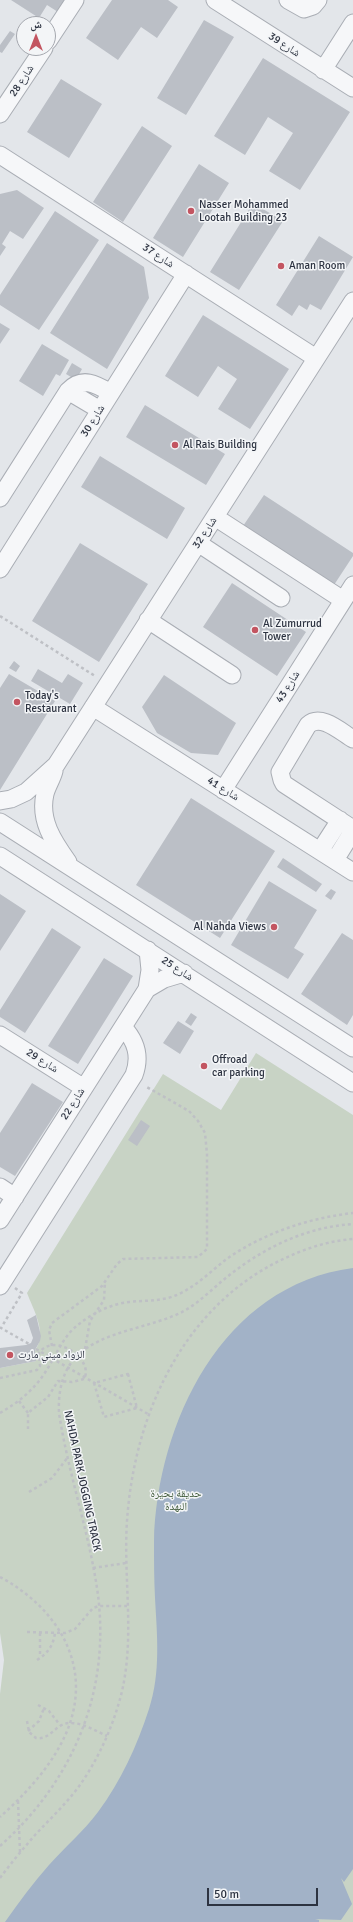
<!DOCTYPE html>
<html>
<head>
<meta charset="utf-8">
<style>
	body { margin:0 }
	#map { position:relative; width:353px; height:1922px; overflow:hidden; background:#e3e6ea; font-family:Signika,"Noto Naskh Arabic",sans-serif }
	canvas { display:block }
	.north { position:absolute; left:16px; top:16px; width:40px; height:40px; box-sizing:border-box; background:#f3f5f7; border:1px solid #a4a7ae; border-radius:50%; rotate:0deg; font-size:11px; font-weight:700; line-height:16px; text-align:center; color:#2d3341 }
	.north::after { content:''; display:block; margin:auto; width:14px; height:18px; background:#c35561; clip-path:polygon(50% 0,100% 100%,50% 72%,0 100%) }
	.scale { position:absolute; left:207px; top:1888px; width:111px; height:18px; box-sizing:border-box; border:2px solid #2d3341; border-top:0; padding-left:5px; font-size:12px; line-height:14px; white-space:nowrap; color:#2d3341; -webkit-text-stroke:3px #f3f5f7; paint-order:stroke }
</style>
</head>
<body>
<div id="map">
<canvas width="353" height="1922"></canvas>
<div class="north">ش</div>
<div class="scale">50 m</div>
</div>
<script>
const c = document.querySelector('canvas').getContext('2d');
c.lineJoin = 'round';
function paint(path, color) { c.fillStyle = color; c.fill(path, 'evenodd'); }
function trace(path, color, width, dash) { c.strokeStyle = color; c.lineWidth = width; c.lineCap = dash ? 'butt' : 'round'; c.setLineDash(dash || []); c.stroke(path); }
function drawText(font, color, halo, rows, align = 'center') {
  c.font = font + ' Signika,"Noto Naskh Arabic",sans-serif'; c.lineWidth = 3; c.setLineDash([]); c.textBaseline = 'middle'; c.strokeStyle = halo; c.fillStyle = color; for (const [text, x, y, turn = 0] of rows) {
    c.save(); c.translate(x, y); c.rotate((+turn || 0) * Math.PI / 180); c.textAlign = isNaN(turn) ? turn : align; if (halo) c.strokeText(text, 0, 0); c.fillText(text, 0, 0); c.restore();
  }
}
paint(new Path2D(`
	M256,1053l97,62v807h-353v-228l4,-34 -4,-27v-265l36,-7 -1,-11c13,-16 -2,-41 -8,-57l136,-219 58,36z`), '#c8d3c5');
paint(new Path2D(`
	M353,1268v601l-9,13 -3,-4 11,26 -11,16 -26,-1 4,1v2h-314c14,-20 28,-39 44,-57 16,-18 34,-33 49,-53 23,-31 39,-66 51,-103 12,-37 8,-74 6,-111 -1,-19 -1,-38 -1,-56 3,-119 68,-257 199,-274z`), '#a2b2c7');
paint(new Path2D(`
	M11,0h55l-8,12 -11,-7 -8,13z
	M112,0h56l10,7 -21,31 -16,-11 -23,33 -32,-22z
	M204,20l30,17 -48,78 -29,-17z
	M10,31l5,3 -13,19 -2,-1v-7z
	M263,58l87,54 -50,78 -31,-19 24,-38 -25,-16 -23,38 -31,-19z
	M61,79l41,25 -33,54 -42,-26z
	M142,126l30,20 -49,76 -30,-20z
	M199,164l30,19 -46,74 -30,-19z
	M17,190l27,18 -21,31 -13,-8 -8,13 4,3 -6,9v-62z
	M253,203l30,18 -44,69 -29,-18z
	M55,211l44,29 -60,90 -39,-25v-10z
	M319,236l34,21 -32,53 -11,-6 -3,6 -8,-5 -7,11 -16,-11z
	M107,243l37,24 5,31 -42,71 -57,-36z
	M203,315l86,54 -39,60 -32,-20 19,-30 -19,-13 -20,31 -33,-21z
	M0,323l10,6 -10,15z
	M42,344l27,16 -9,16 -4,-2 -13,22 -24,-15z
	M72,363l10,6 -6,11 -10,-6z
	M145,405l80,49 -19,31 -80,-48z
	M100,456l85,52 -18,31 -86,-52z
	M264,495l89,58v3l-21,32 -91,-59z
	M80,543l68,41 -49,78 -67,-41z
	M232,583l74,49 -29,44 -74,-49z
	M14,661l6,5 -4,6 -7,-4z
	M38,669l24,14 6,-9 15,9 -13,21 -39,-23z
	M9,674l46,27 -55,89v-102z
	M164,675l72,48 -18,32 -27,-2 -34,-20 -15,-26z
	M191,798l84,53 -55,87 -84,-53z
	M283,858l39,26 -6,8 -39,-25z
	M269,881l48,29 -23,38 10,6 -16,25 -57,-34z
	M331,889l5,3 -5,8 -6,-4z
	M0,894l26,17 -26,40z
	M52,928l29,19 -56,86 -25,-16v-7z
	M342,933l11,7v75l-6,10 -46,-31z
	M104,958l29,18 -55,88 -30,-18z
	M191,1013l6,4 -6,9 -6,-4z
	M178,1021l16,10 -14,23 -17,-11z
	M32,1083l31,19 -48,74 -15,-9v-34z
	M141,1120l9,6 -13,20 -9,-6z
	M36,1315l5,21 -1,5 -5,9 1,11 -36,7v-20l26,-3 5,-2 2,-5 -6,-18z`), '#bbbfc6');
const minor = new Path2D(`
	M215,0l138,88
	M288,0l16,9 9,-3 5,-6
	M48,41l27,-41
	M323,70l30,-47
	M0,114l44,-66
	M0,155l316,203
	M68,391l32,19
	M0,498l68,-107c14,-15 28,-7 43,2
	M215,517l128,83
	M198,543l83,55
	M0,569l186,-295
	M148,620l84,55
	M93,707l260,165
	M353,739c-12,-7 -32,-26 -45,-14l-28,47 2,8 2,4 69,45
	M54,771c-2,8 -7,15 -9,23 -6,26 8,47 23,68
	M223,790l130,-205
	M0,801l11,-2 15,-7 30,-27 297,-464
	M0,822l353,226
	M320,851l20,-31
	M0,856l353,227
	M335,860l18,-29
	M147,989l17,-10 20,-6
	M0,1035l84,53
	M0,1187l15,10
	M0,1220l147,-231 3,-19 -2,-20
	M0,1286l134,-211c7,-19 2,-34 -11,-48`);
trace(minor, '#a9adb4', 19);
trace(new Path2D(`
	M0,616l95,60
	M15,1288l7,5 -21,35 28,16
	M52,1346l-3,-16 3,-7 50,-37 15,-22 6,-5 75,-2 9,-8v-95l-2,-21 -7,-12 -9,-10 -44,-25
	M36,1349l112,65
	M85,1349l5,-28 14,-21 1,-18
	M128,1374l9,34 -33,9 -10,-34z
	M0,1378l37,-8 3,-4 -1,-13c15,-22 56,7 45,26l-12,3 -14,-1 -10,16 -20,16v16
	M19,1401l9,12
	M0,1413c19,-11 35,-24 46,-42 11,-17 17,-35 33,-47 14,-11 32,-20 50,-22 17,-2 33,0 50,-8 19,-9 33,-24 49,-36 36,-25 81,-40 125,-45
	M29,1492l23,-14 16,-21
	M93,1568l33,-5
	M0,1577c54,29 91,83 70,146 -12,36 -42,69 -70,94
	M27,1632l38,1 10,-4 18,-21 6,-2h28
	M40,1633v24
	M37,1660c11,-7 16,-14 18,-27
	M38,1705l11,6 11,14
	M27,1721l2,11 7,6c15,2 19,-14 33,-15 12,-1 27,8 38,13
	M28,1731l11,-10 5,-13
	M18,1801l2,51
	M0,1846c75,-67 112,-158 97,-258 -9,-59 -29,-116 -38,-175 -1,-21 3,-43 19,-58 27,-25 74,-27 106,-44 16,-9 29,-23 43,-34 36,-29 79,-50 126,-53
	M0,1878c11,-15 23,-29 35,-43 16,-17 34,-34 47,-53 17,-25 30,-54 38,-83 16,-58 3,-119 7,-178 7,-105 55,-213 154,-261 23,-11 46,-19 72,-21`), '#bec0c5', 2.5, [3, 3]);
trace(minor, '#f6f7f9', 17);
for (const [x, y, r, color] of [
	[191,211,4,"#c35561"],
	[281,266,4,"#c35561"],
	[175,445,4,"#c35561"],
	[255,630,4,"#c35561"],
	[17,702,4,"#c35561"],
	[274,927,4,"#c35561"],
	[204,1066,4,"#c35561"],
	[10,1355,4,"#c35561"]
]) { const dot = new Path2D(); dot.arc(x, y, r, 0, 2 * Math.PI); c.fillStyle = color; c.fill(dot); trace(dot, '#f3f5f7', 1.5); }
drawText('11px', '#2d3341', '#f3f5f7', [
	["شارع 39",284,45,33],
	["شارع 28",22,81,-57],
	["شارع 37",158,256,33],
	["شارع 30",93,421,-58],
	["شارع 32",205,533,-57],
	["شارع 43",288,687,-58],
	["شارع 41",223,789,32],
	["شارع 25",177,969,33],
	["شارع 29",42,1061,32],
	["شارع 22",73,1104,-58],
	["NAHDA PARK JOGGING TRACK",82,1481,78]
]);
drawText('11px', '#2d3341', '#f3f5f7', [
	["Nasser Mohammed",199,205],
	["Lootah Building 23",199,218],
	["Aman Room",289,266],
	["Al Rais Building",183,445],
	["Al Zumurrud",263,624],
	["Tower",263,637],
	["Today's",25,696],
	["Restaurant",25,709],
	["Al Nahda Views",266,927,"right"],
	["Offroad",212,1060],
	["car parking",212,1073],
	["الزواد ميني مارت",18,1355]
], 'left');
drawText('11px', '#405b3b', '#f3f5f7', [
	["حديقة بحيرة",176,1494],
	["النهدة",176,1507]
]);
</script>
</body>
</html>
